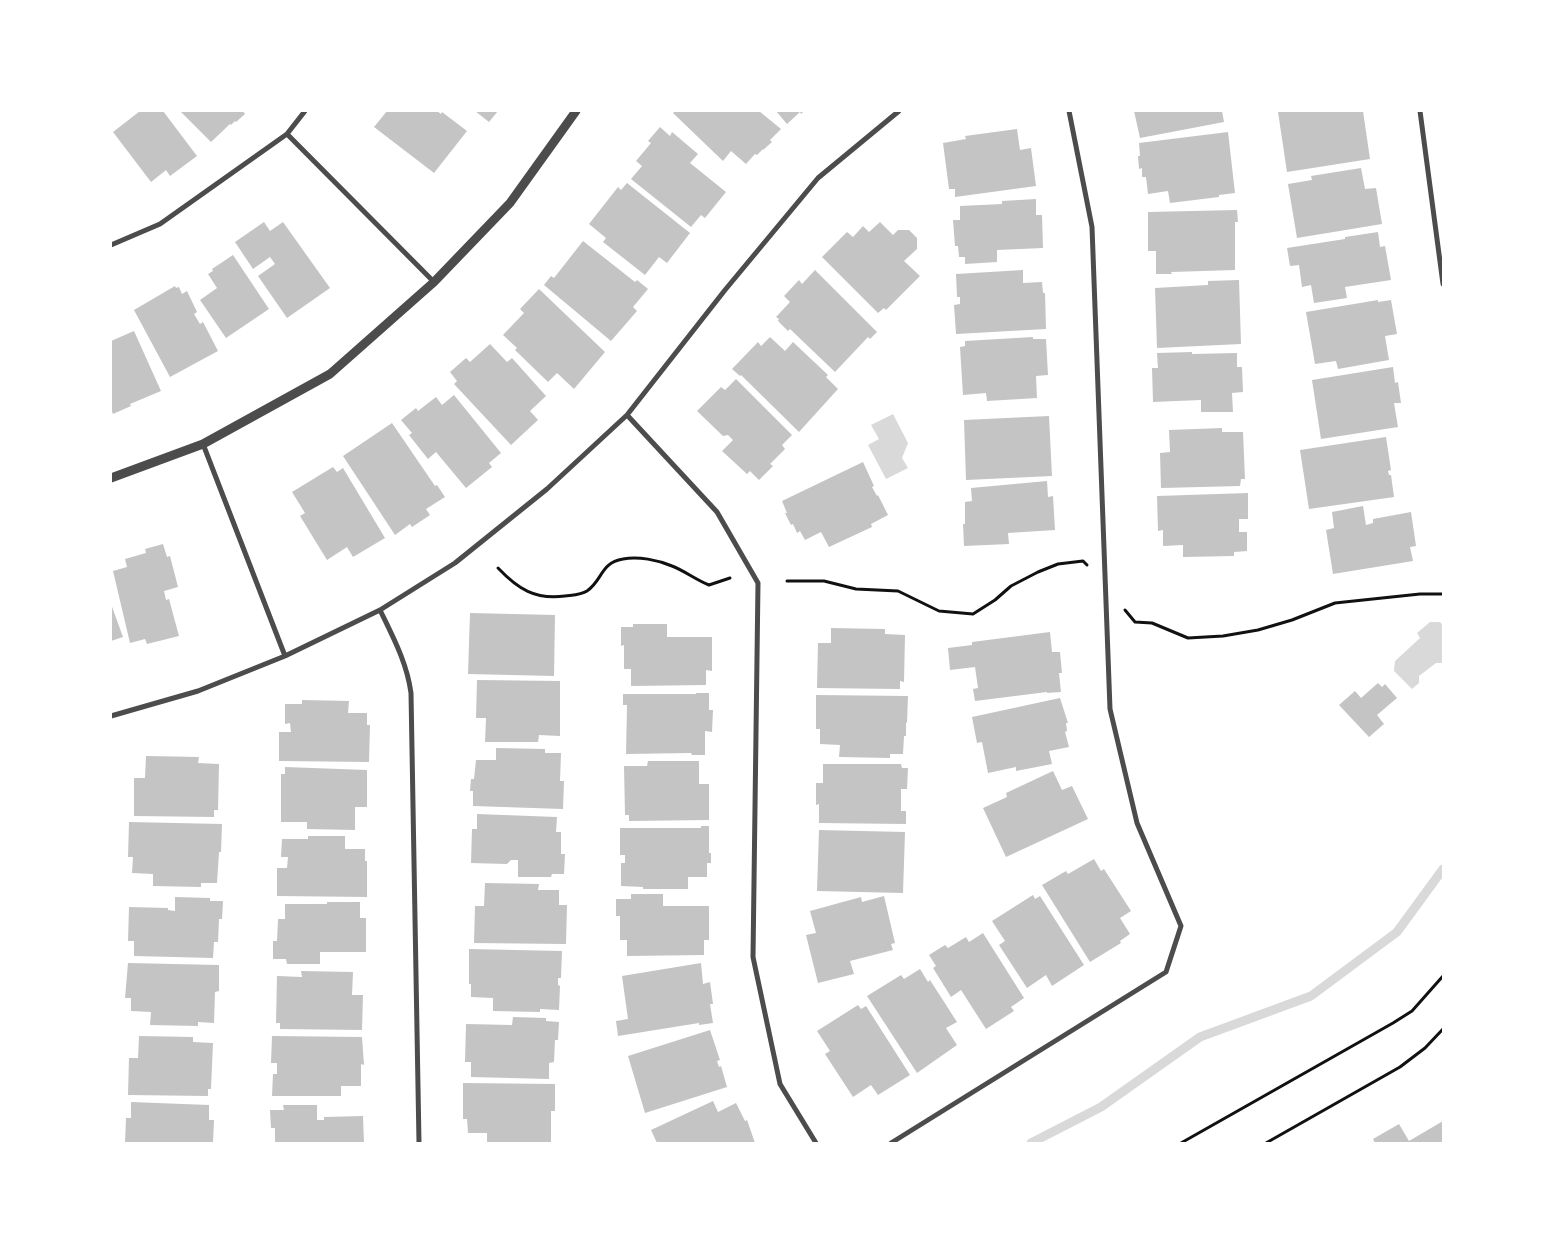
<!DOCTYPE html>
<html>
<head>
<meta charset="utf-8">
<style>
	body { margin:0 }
	#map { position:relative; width:1554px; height:1254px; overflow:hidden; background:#fff; font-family:"Varela Round",sans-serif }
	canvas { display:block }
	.frame { position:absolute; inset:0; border:112px solid #fff; pointer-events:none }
</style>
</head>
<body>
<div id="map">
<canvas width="1554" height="1254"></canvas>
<div class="frame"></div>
</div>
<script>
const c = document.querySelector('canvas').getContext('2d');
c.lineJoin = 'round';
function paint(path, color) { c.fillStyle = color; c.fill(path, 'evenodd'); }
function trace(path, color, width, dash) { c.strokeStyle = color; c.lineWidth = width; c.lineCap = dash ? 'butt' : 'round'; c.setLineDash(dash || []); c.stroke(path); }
paint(new Path2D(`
	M893,414l15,29 -6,15 6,10 -22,11 -18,-34 11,-6 -8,-14z
	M1430,622h10l3,3v37l-2,1h-5l-17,13v7l-7,6 -18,-18 1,-10 25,-23 -3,-5z`), '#d9d9d9');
trace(new Path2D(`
	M1031,1143l70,-36 99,-70 111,-41 86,-64 46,-63`), '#d9d9d9', 9);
paint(new Path2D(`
	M140,111h23l34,45 -27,20 -4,-6 -15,12 -38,-50z
	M180,111h63l2,3 -9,8 -1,-1 -4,4 -1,-1 -19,18z
	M387,111h50l4,3 1,-2 25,19 -33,42 -60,-46z
	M475,111h23l-9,11z
	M675,111h84l22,18 -11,11 2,2 -9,8v-1l-6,6 -2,-1 -9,10 -15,-13 -8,10 -50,-48z
	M776,111h28l-3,3 -1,-2 -13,12z
	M1134,111h88l2,11 -84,16z
	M1283,111h80l7,48 -83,13 -9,-60z
	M660,127l10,9 2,-4 26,22 -8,9 36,29 -21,26 -4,-3 -10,12 -60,-48 11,-13 -6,-5 15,-18 -3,-2z
	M1017,129l3,21 11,-2 5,38 -81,11v-8h-6l-6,-46 23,-4 -1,-3z
	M1228,132l7,61 -16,2v2l-49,6 -2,-12 -20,3 -2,-17h-4v-9l-3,1 -1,-13h2l-1,-13z
	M1361,168l4,21 11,-1 6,36 -85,14 -9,-54 24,-4 -1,-4z
	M627,183l63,50 -23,30 -8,-6 -14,18 -42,-33 3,-4 -17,-14 29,-37 3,3z
	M1036,199v16h6l1,33 -46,2v12l-32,2v-7h-6l-1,-11h-3l-2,-26h7v-14l42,-2v-3z
	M1237,210l1,12h-3v48l-64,2 1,2h-16v-23h-8v-39z
	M264,222l6,9 13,-9 47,66 -43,30 -29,-42 17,-12 -5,-7 -17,12 -18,-27z
	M880,222l13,13 5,-5h11l8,8v11l-13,12 16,15 -34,34 -2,-2 -6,5 -56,-56 25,-25 6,5 10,-11 6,6z
	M1378,232l2,15 5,-1 6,34 -46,7 2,11 -33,5 -3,-18 -9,2 -3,-22 -9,1 -3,-18 58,-9v-2z
	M583,241l52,41 2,-2 11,9 -15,18 4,4 -26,30 -67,-56 7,-9 3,2z
	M233,255l36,54 -43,29 -26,-38 17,-12 -9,-14 5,-3 -1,-2z
	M815,270l62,62 -7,7 -2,-2 -33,35 -45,-43 -2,2 -10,-10 1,-2 -3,-2 14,-15 -6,-6 15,-16 3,4z
	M1023,270v13l19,-1 1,11h2l1,36 -90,5 -2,-29 6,-1v-7h-3l-1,-23z
	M1239,280l2,64 -84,4 -2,-60 53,-3v-4z
	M175,286l1,2 3,-1 3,7 5,-3 10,21 -3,2 6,10 3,-2 15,29 -48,26 -36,-67z
	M539,289l66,63 -31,37 -17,-16 -9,9 -33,-32 2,-2 -14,-13 21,-22 -4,-4z
	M1378,300v2l13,-2 6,34 -12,2 4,24 -51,9 -2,-8 -21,3 -9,-52z
	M134,331l27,60 -31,13 1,2 -18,8 -2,-5v-68z
	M770,337l15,14 8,-9 35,33 -2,2 12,12 -39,43 -58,-57 -1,1 -8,-7 26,-27 3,4z
	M1033,337v2h13l2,36 -12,1 1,22 -50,3 -1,-8 -23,2 -3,-48 5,-1v-5z
	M490,344l17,18 5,-4 34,38 -16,15 8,9 -27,25 -57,-61 3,-3 -7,-9 16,-14 4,4z
	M1192,352v2l45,-1v14h5l1,25 -11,1 1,19h-32v-12l-48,2 -1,-34h6l-1,-15z
	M1393,367l2,16 3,-1 3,21h-7l4,24 -77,12 -9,-59z
	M736,379l56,56 -10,10 3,4 -15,15 3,2 -14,14 -9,-9 -3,3 -25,-23 11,-11 -5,-5 -5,1 -26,-25 24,-24 4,3z
	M454,395l47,58 -12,10 3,4 -26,21 -30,-36 -8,7 -19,-24 3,-2 -11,-13 15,-12 2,3 18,-14 6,8z
	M1049,416l3,60 -86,4 -2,-60z
	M392,423l43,63 2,-1 8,12 -19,12 4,6 -18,12 -2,-3 -15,11 -52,-79z
	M1222,428v4h21l2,47h-4l-1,7 -79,2 -1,-35 10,-1 -1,-22z
	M1386,437l5,33 -3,1 1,4h2l3,22 -85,12 -9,-59z
	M863,462l11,24 -2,1 5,9 1,-1 10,20 -17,9 1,3 -43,20 -8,-15 -16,8 -5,-9 -3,2 -4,-9 -2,1 -6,-12h2l-5,-12z
	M333,467l4,5 6,-4 42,70 -32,19 -6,-10 -20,13 -27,-44 5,-3 -13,-21z
	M1047,481l1,16 5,-1 2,34 -47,3 1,11 -45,2 -1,-22h2v-22l7,-1 -1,-13z
	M1248,493v26h-9v13h8v19l-13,1v4l-51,1v-12l-20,1v-16l-5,1 -1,-35z
	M1363,506l3,19 7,-2v-4l38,-7 5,34 -6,1 3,14 -80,13 -7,-44 8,-2 -2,-16z
	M163,544l4,13 3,-1 8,31 -14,4 2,9 3,-1 10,37 -32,8 -2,-5 -15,4 -17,-72 14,-4 -2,-8 21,-6 -1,-4z
	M111,604l12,33 -12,4z
	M470,613l85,2 -1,61 -86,-2z
	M633,624h34v13h45v34l-6,-1v15l-75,1v-17h-7v-24l-3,1v-19h12z
	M831,628l54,1v5l20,1 -1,47 -4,-1v8l-83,-1 1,-45h13z
	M1050,632l2,20h8l2,21h-3l2,19 -14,1v-1l-72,9 -2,-12 5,-1 -3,-21 -25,3 -2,-22 24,-3v-3z
	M477,680l83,1v55l-21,-1 -1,7h-53l1,-24h-10z
	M1378,683l4,4 3,-3 12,14 -20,17 7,9 -15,13 -30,-32 16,-14 6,7z
	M696,693h13v17h4l-1,22 -7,-1v24h-13l-1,-2 -65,1 1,-49h-4v-11h73z
	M816,695l92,1 -1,27 -1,-1v14h-2l-1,18h-13v4l-51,-1 1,-12 -20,-1v-15h-4z
	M1060,698l8,25h-2l1,8 -2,1 4,15 -20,4 3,13 -36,7v-4l-28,6 -6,-31 -5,1 -5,-26z
	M302,700l47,1 -1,12h19v12h3l-1,37 -90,-1v-29h12l-1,-9 -5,1v-20h17z
	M496,748l49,1v4h16l-1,28h4l-1,28 -90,-3v-15h-3l1,-12h3l2,-19h20z
	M146,756l53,1 -1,6 21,1 -1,46h-4v7l-80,-1v-38h11z
	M648,761h51v23h10v36l-80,1v-6h-4l-1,-49h23z
	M823,764h78l1,4h6l-1,21h-6v22h5v13l-87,-1v-19l-3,1v-22h7z
	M285,767l82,3v37h-12v23l-48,-1v-7h-26v-48h4z
	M1053,771l9,19 10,-4 16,33 -82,38 -23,-49 24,-11 -1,-4z
	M477,814l80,3 -1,15h5v22h4l-1,20h-12l-1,3h-33v-17h-7l-4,4 -36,-1 1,-34h5z
	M129,822l93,2 -1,28h-2l-2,31h-16v4l-48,-1v-12l-21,-1 1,-16h-5z
	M701,826h8v27h2v10h-4v14h-19v12h-45v-2l-22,-1v-23h4v-8h-5v-27h81z
	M819,830l86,2 -2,61 -86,-2z
	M308,836h37v13h20v12h2v36l-90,-1v-28h10l1,-11h-7l1,-18h26z
	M1094,859l7,12 3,-2 27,42 -11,7 10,16 -10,7 1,2 -31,19 -48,-77 24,-14 2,3z
	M485,883l54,1 -1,6h21v15h8l-1,39 -92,-1 1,-37h9z
	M631,894h32v12h46v34h-5v15l-77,1v-16h-7v-24h-4v-17h15z
	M1033,895l2,4 5,-3 44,69 -32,21 -6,-11 -19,13 -28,-43 6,-4 -13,-20z
	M884,896l11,47 -4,1 2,6 -43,11 4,13 -36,9 -12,-48 10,-2 -6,-22 51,-14 1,5z
	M175,897l35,1v3h13l-1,18h-3l-1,23h-4l-1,16 -79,-2v-15h-6l1,-34 39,1v2l7,1z
	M327,902h33v16h6v34h-46v12h-33l-1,-5h-13v-18h4l1,-22h7v-15h42z
	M983,933l41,65 -13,9 3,4 -28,18 -25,-39 -10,7 -18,-29 3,-2 -7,-11 16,-10 3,3 18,-11 3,5z
	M469,949l93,2 -1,27h-3v7l2,1 -1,24 -19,-1v3l-47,-1v-13l-22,-1v-13h-2z
	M128,963l91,2v26l-4,1 -1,31 -16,-1v4l-48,-1 1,-13 -20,-1v-13h-6z
	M701,963l2,21 7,-2 3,22h-3l3,19 -14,2v-2l-81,13 -2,-15 12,-2 -6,-43z
	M920,969l8,13 2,-2 27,42 -11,6 11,17 -40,28 -50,-77 34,-21 3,4z
	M301,971l52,1 -1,23h11l-1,35 -82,-1v-6h-4l1,-47 25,1z
	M858,1005l3,4 5,-3 44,69 -32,20 -7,-10 -18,12 -28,-43 5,-3 -13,-20z
	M513,1017l33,1v3l13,1 -1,18h-3l-1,22 -5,1v16l-78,-2v-15h-6l1,-38 46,1z
	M710,1030l10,30 -3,1 2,6 2,-1 6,21 -82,26 -17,-57z
	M139,1036l54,1v5l20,1 -2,46h-3v7l-80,-1 1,-37h9z
	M272,1036l90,1 2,28 -3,-1v22h-20v10h-69l1,-22h4v-11h-6z
	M463,1083l92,1v27h-4v31l-64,1v-10h-19l-1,-14h-4z
	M713,1101l5,11 18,-9 9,18 2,-1 8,23h-98l-6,-13z
	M131,1102l78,3v15h5l-1,23h-88l1,-25h5z
	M283,1105h34v15h7v-3l39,-1 1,27h-89v-15h-4l-1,-18h14z
	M1443,1121v22h-68l-2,-4 26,-15 10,17z`), '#c4c4c4');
trace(new Path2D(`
	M498,568c20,21 37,32 67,28 7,-1 16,-1 22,-5 16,-11 13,-28 36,-32 15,-3 35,1 49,7 13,5 24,14 37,19l21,-7
	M787,581h37l32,8 42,2 41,20 34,3 22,-14 16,-14 27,-14 20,-8 25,-3 4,4
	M1125,610l10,12 17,1 36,15 35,-2 35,-6 34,-10 43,-17 85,-9h23
	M1181,1143l212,-120 19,-12 31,-35
	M1266,1143l134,-76 25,-19 18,-19`), '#111', 3);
trace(new Path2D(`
	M1420,111l23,173
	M287,134l147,148
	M111,245l49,-21 127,-90 18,-23
	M627,415l90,97 41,71 -5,374 27,127 36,59
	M203,444l82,212
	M380,610c13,27 27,53 31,83l8,450
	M111,716l87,-25 87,-35 95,-46 75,-47 92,-74 80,-74 98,-125 93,-112 81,-67
	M891,1143l275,-171 15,-46 -44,-103 -27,-114 -18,-482 -23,-116`), '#4c4c4c', 5);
trace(new Path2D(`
	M111,478l92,-34 127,-70 104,-92 76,-79 66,-92`), '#4c4c4c', 9);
</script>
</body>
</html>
